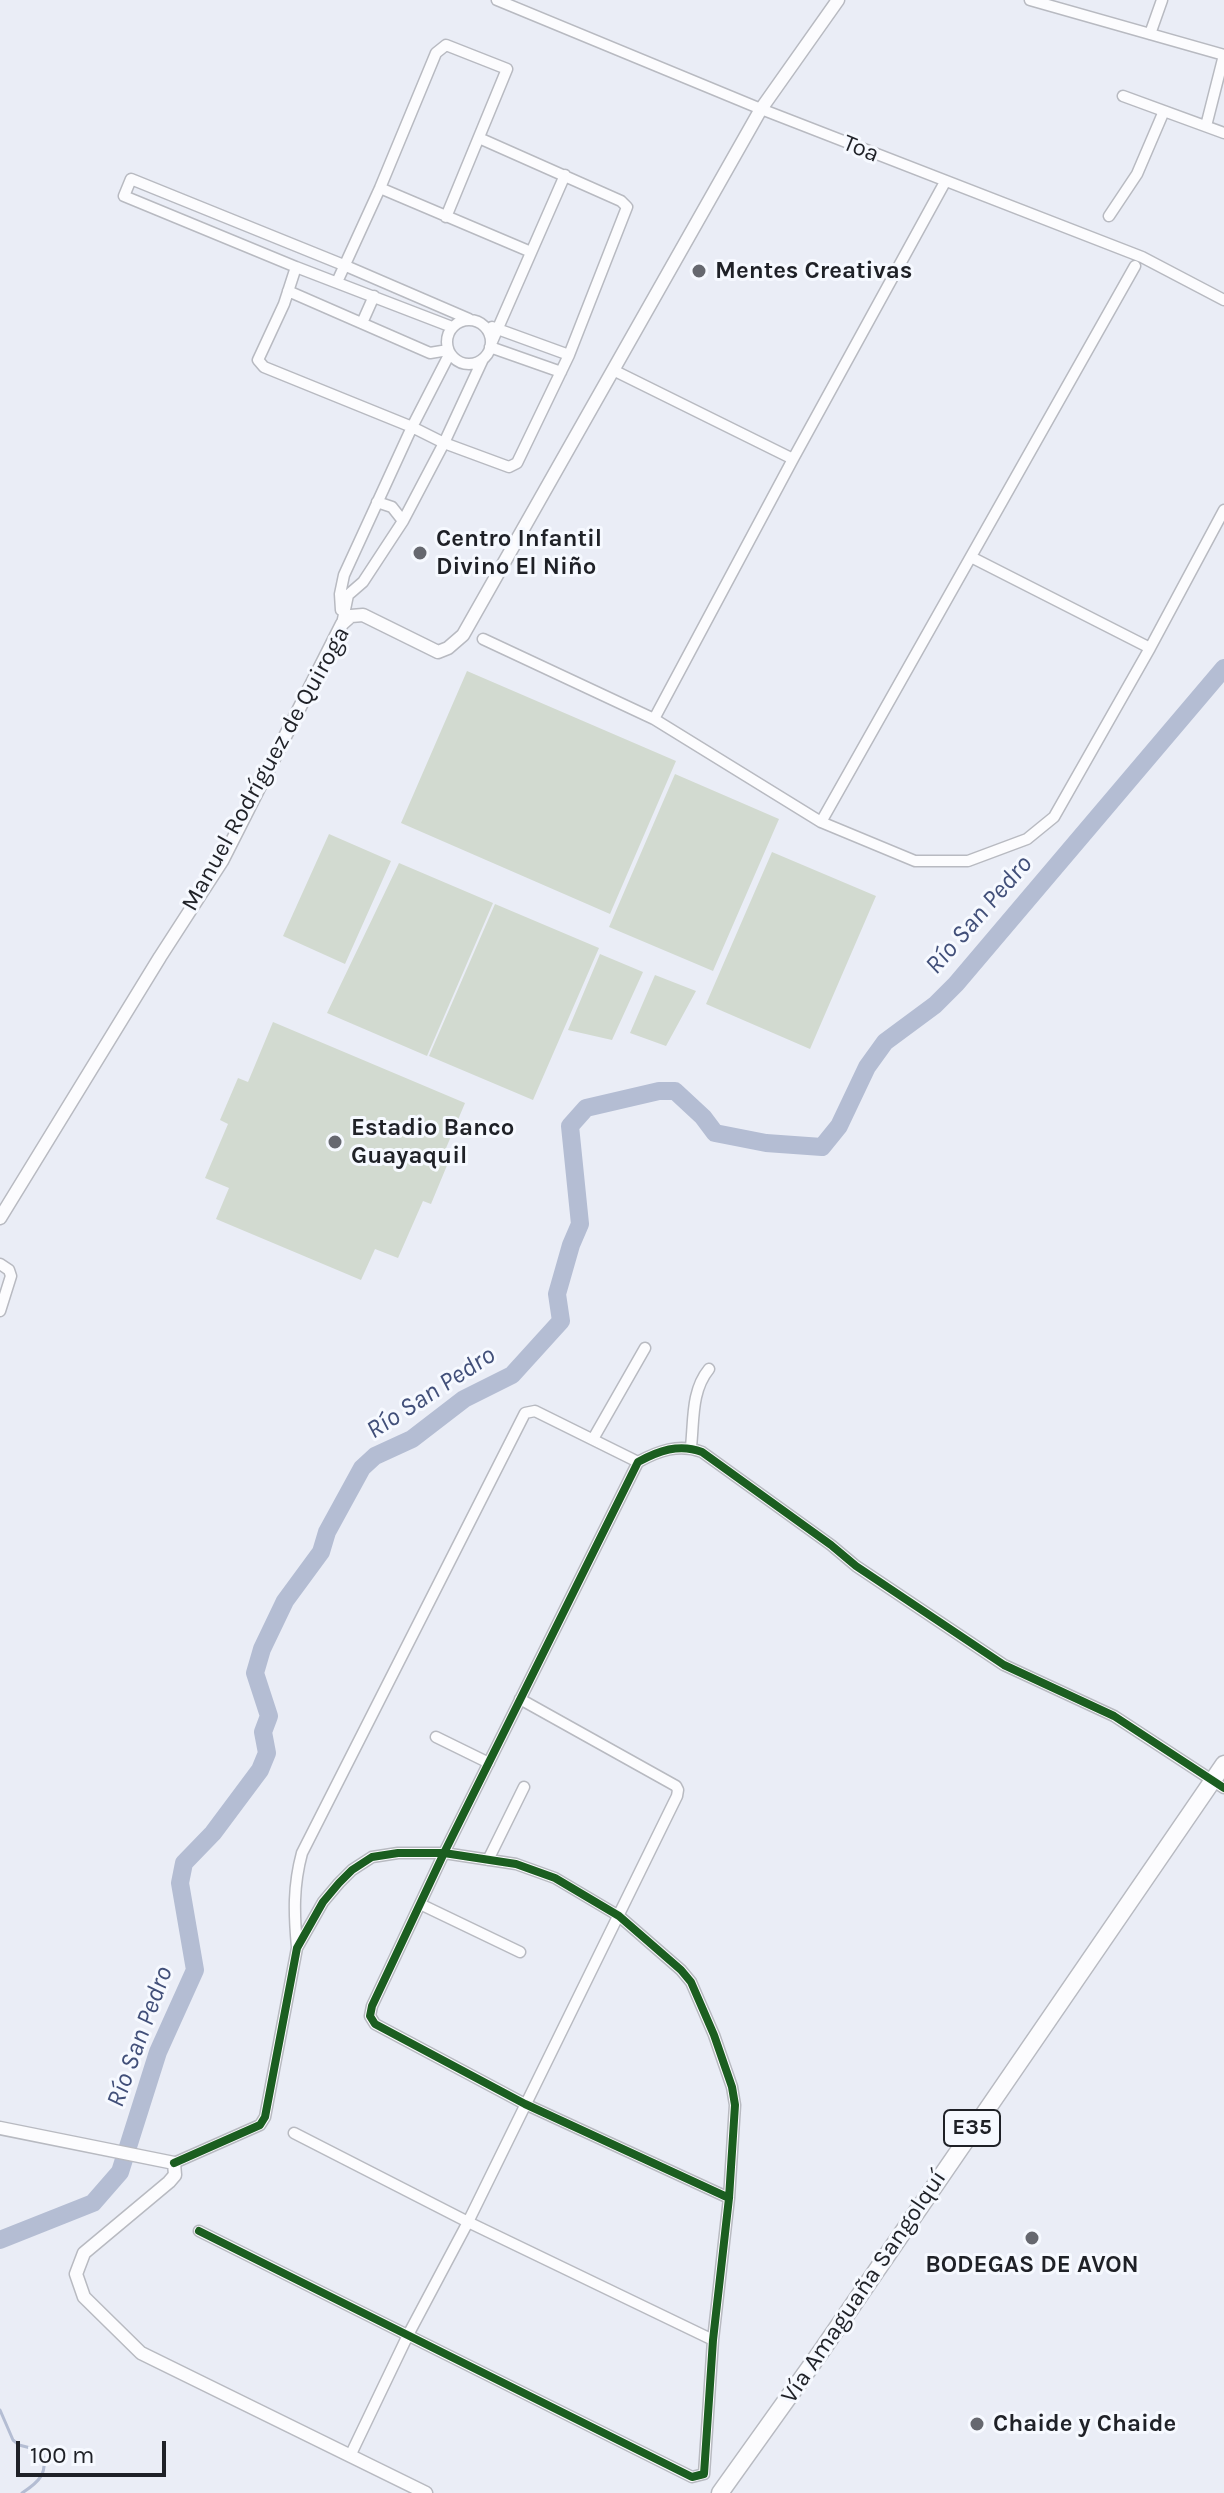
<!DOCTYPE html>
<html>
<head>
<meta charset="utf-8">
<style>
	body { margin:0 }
	#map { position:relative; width:1224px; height:2493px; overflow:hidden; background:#eaedf6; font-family:Karla,sans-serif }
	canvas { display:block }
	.scale { position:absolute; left:16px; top:2441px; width:150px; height:36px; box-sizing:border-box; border:4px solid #1f2127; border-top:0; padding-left:10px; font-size:24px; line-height:28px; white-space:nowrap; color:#1f2127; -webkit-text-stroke:6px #f6f9ff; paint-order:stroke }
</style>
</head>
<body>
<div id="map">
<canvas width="1224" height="2493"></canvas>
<div class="scale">100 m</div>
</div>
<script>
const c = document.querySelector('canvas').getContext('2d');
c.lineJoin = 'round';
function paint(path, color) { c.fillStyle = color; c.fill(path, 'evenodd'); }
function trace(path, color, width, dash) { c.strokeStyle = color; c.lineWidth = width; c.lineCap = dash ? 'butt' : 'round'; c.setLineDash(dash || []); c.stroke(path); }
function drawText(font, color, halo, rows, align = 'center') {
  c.font = font + ' Karla,sans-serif'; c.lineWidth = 6; c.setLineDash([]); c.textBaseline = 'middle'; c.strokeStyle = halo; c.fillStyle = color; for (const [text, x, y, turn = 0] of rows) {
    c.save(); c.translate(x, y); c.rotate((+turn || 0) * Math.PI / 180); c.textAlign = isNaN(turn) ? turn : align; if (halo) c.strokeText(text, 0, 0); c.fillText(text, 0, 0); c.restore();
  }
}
paint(new Path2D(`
	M467,671l209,90 -66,153 -209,-91z
	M675,774l104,45 -66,152 -104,-44z
	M329,834l62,27 -46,103 -62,-28z
	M772,852l104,44 -66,153 -104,-45z
	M399,863l94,40 -66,153 -100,-43z
	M495,904l104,44 -66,152 -104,-44z
	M600,954l43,18 -31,68 -44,-10z
	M655,975l41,16 -30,55 -36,-13z
	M273,1022l192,81 -24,57 7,3 -17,41 -8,-3 -25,57 -23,-9 -14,31 -145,-61 13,-31 -24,-10 23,-54 -8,-4 18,-42 10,4z`), '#d2dad0');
trace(new Path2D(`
	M0,2410l13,30 6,5 23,6c7,22 -3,31 -20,42`), '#b4bdd3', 3);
trace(new Path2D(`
	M0,2240l93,-37 27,-31 38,-120 37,-82 -15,-87 4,-20 29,-30 47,-63 7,-17 -4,-21 6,-16 -14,-43 7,-24 23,-48 36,-49 6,-20 35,-64 13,-12 37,-17 52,-40 48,-24 49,-54 -4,-27 14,-49 9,-21 -10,-98 16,-18 73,-17h16l28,26 12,16 51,10 56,4 17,-21 28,-59 18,-25 50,-37 21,-21 268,-316`), '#b4bdd3', 18);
const minor = new Path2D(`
	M497,0l264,109 381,148 82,43
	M1030,0l194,55
	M1150,34l12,-34
	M1123,96l101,37
	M1206,126l18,-71
	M380,188l151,64
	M1109,216l28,-42 27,-63
	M296,267l156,60
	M337,282l43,-94 56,-135 10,-8 61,24 -61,148
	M288,291l142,62 18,-3
	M469,319l-123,-53 -215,-87 -7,17 172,71 -12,37 -26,56 6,7 148,60 32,16 65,24 8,-4 52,-108 58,-148 -6,-6 -142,-63
	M447 342a22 22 0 1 1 44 0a22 22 0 1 1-44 0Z
	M362,323l12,-27
	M492,327l77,28
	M491,344l74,-169
	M490,347l71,25
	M613,370l180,89
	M377,502l15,5 11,14
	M971,557l179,91
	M341,610l-1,-16 4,-19 68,-148 38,-74
	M342,624l6,-29 15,-13 40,-61 41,-78 39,-84
	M483,639l171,80 167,103 94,39h53l59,-22 27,-22 96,-169 74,-138
	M654,719l139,-260 152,-277
	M821,822l314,-556
	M0,1264l9,6 2,6 -11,35
	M593,1439l52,-91
	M691,1447c3,-27 0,-56 18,-78
	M436,1737l53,26
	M488,1860l36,-73
	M420,1904l100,48
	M297,1947c-3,-33 -4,-61 5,-94l223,-440 10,-2 103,51
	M294,2133l174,89 245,118
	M174,2163l86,-38 5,-8 32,-169 26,-46 16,-19 13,-13 20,-13 26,-4h46l72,11 39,14 64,38 62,54 10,12 23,53 18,52 3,18 -6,93 -16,142 -9,134 -12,3 -493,-246
	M729,2198l-204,-94 -150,-80 -5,-8 2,-10 72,-153 194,-391c20,-11 41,-19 64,-10l129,93 25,21 148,99 110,51 110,72
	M350,2456l58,-121 60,-113 209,-426 1,-6 -2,-4 -156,-87`);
const tertiary = new Path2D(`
	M0,1218l160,-261 62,-96 120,-237 9,-8 12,-1 75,37 10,-4 15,-13 298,-526 77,-109
	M0,2128l174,35 1,12 -6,7 -85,71 -8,21 8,23 57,56 285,140`);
const trunk = new Path2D(`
	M720,2493l100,-140 404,-589`);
trace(minor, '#b8bac1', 13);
trace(tertiary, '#b8bac1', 15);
trace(trunk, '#b8bac1', 19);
trace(minor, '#fcfcfe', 10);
trace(tertiary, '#fcfcfe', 12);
trace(trunk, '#fcfcfe', 16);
trace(new Path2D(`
	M174,2163l86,-38 5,-8 32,-169 26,-46 16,-19 13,-13 20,-13 26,-4h46l72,11 39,14 64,38 62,54 10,12 23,53 18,52 3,18 -6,93 -16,142 -9,134 -12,3 -493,-246
	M729,2198l-204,-94 -150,-80 -5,-8 2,-10 72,-153 194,-391c20,-11 41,-19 64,-10l129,93 25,21 148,99 110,51 110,72`), '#1b5e20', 8);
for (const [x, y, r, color] of [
	[699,271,8,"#66686f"],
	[420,553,8,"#66686f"],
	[335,1142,8,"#66686f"],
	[1032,2238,8,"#66686f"],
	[977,2424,8,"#66686f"]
]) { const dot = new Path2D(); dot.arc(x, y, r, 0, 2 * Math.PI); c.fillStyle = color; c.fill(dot); trace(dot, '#f6f9ff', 3); }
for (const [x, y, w] of [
	[972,2128,56]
]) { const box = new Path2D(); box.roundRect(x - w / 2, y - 18, w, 36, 6); c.fillStyle = '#f6f9ff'; c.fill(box); trace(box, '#1f2127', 2); }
drawText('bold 22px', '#1f2127', null, [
	["E35",972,2128]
]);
drawText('24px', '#1f2127', '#f6f9ff', [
	["Toa",861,149,22],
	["Manuel Rodríguez de Quiroga",266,769,-61],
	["Vía Amaguaña Sangolquí",864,2287,-56]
]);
drawText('bold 24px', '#1f2127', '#f6f9ff', [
	["Mentes Creativas",715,271],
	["Centro Infantil",436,539],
	["Divino El Niño",436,567],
	["Estadio Banco",351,1128],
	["Guayaquil",351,1156],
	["BODEGAS DE AVON",1032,2265,"center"],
	["Chaide y Chaide",993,2424]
], 'left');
drawText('italic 26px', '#414f79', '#f6f9ff', [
	["Río San Pedro",979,915,-49],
	["Río San Pedro",431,1393,-33],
	["Río San Pedro",140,2037,-70]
]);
</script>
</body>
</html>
